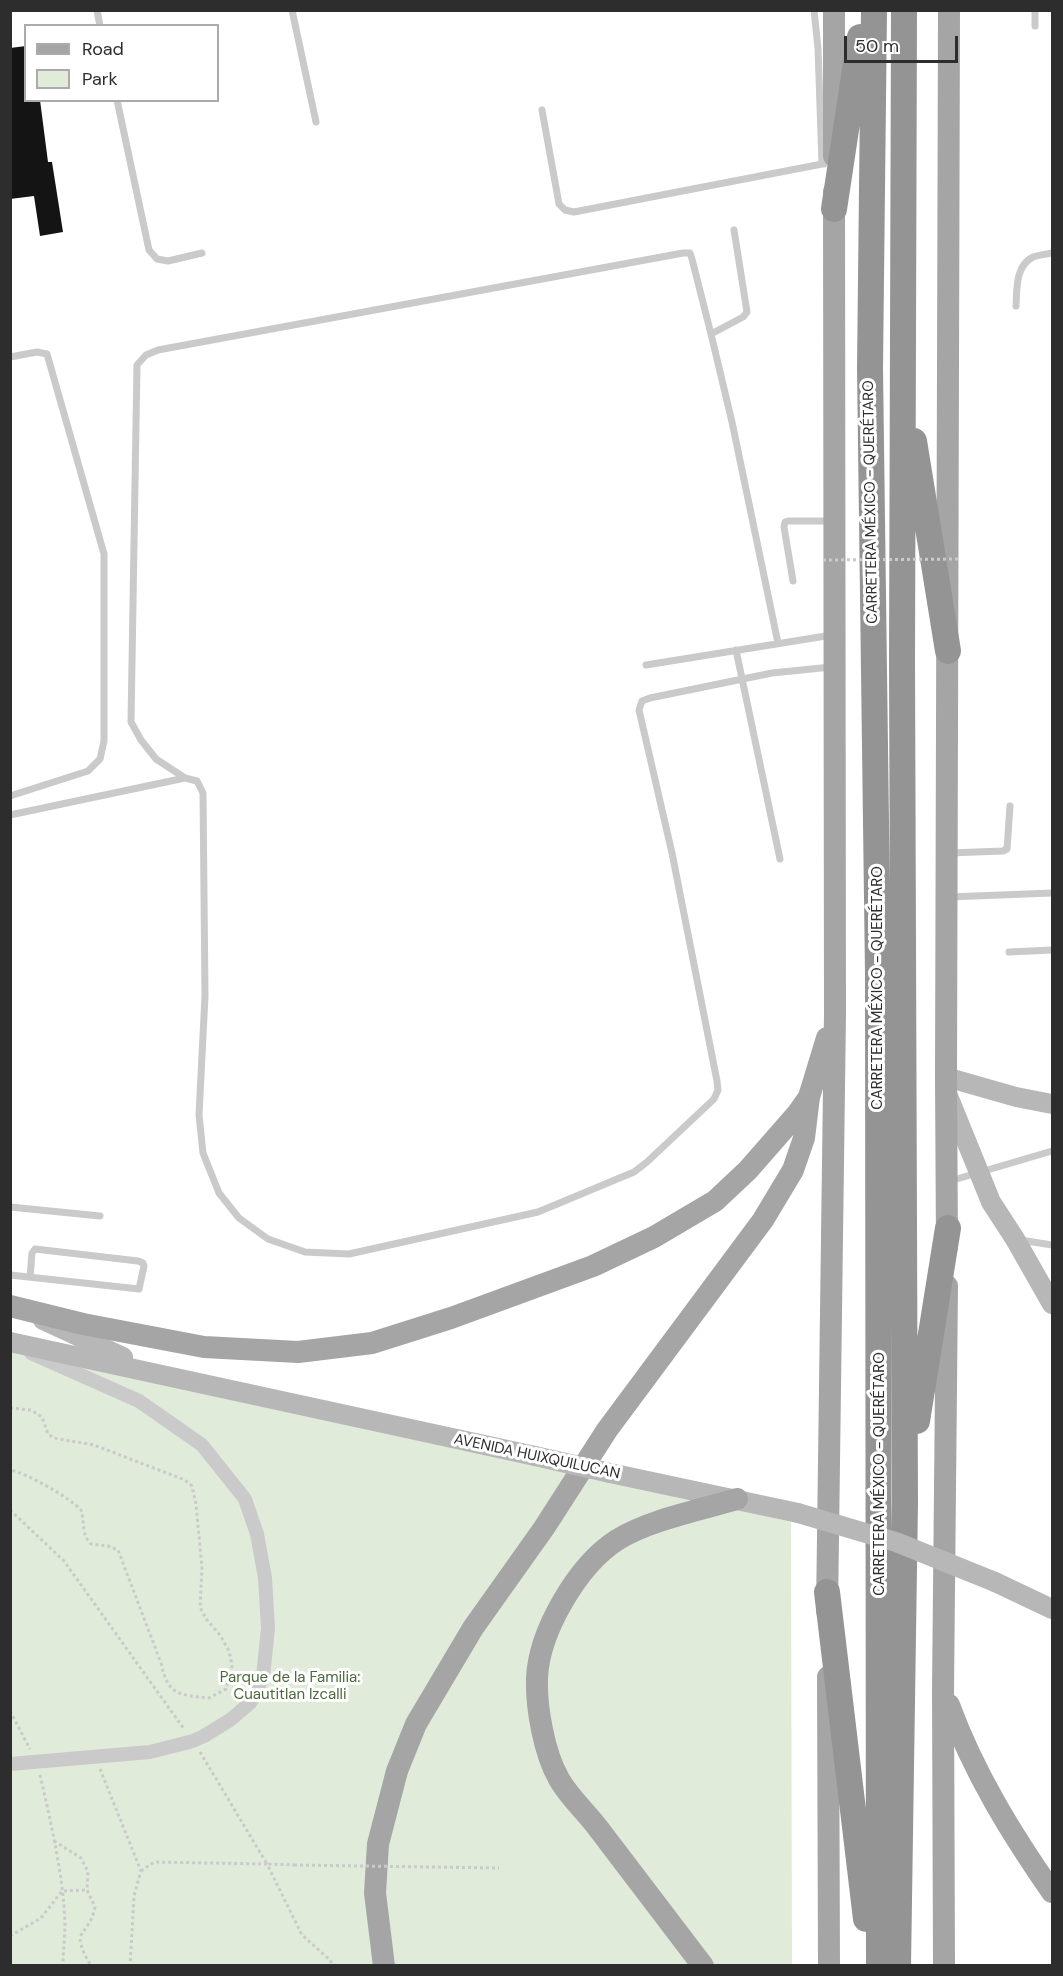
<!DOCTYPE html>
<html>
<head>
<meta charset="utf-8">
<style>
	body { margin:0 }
	#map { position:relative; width:1063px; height:1976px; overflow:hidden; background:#fff; font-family:"DM Sans",sans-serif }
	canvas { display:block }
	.frame { position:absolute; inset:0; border:12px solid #2d2d2d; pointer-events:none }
	.legend { position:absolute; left:24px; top:24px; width:195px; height:78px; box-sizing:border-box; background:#fff; border:2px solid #ababab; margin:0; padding:8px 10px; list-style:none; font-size:18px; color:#2d2d2d }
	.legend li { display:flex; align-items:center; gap:12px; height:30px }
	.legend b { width:30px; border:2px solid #ababab }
	.scale { position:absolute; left:844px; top:36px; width:114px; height:27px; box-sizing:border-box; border:3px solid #2d2d2d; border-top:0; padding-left:8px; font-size:18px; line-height:21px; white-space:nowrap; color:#2d2d2d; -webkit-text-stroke:4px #fff; paint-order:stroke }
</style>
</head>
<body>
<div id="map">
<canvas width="1063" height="1976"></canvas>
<div class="frame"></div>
<ul class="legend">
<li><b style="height:8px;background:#a5a5a5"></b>Road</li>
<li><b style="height:16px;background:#e1ebda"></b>Park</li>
</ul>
<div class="scale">50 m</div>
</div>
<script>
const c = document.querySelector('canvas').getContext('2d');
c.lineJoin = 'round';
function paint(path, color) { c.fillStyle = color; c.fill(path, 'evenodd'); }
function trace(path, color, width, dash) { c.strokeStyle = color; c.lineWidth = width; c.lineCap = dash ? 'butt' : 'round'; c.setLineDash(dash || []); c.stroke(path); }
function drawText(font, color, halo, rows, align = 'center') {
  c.font = font + ' "DM Sans",sans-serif'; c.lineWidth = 6; c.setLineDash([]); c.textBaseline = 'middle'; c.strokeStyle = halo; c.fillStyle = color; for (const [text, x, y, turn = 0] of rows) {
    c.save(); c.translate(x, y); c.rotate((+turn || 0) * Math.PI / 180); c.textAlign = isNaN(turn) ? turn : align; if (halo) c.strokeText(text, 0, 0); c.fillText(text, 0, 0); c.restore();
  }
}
paint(new Path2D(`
	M11,1332l780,190 1,443 -781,1z`), '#e1ebda');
paint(new Path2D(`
	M26,46v54h14l8,62h4l11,70 -23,4 -6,-40 -24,3v-151z`), '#141414');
trace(new Path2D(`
	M10,1408l21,2 11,7 6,17 6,4 40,7 91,35 7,6 4,18 6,64 -2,39 6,12 14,16 9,16 3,15 -6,23 -17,9c-31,-3 -41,-3 -48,-35l-43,-113 -10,-4 -17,-2c-10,-10 -6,-21 -10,-34 -11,-12 -54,-37 -71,-40
	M10,1510l54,51 120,168
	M10,1711l20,38
	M200,1752l67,112 27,1
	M100,1769l41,102 -7,25 -4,70
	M40,1775c11,48 23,99 25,148 0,14 -2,28 -2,43
	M54,1841l27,17 7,14 -1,18 8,17c-7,33 -27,19 -4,59
	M141,1871l13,-9 113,2 35,71 28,25 3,6
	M10,1936l31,-18 21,-27 25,-1`), '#cacaca', 3, [3, 3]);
trace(new Path2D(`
	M97,10l3,16
	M292,10l24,112
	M814,10l4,38 4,116h2
	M1035,10v16
	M117,100l32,150 8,9 11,2 34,-8
	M542,110l17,94 6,6 9,2 248,-48
	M734,230l13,82 -4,5 -32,17 21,88 46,221
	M1016,306c1,-16 -1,-40 17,-49 6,-2 14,-3 19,-4
	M10,357l27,-5 10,2 57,200v187l-4,18 -12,12 -78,25
	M793,581l-9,-54 1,-5 3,-1h44
	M736,650l44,209
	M646,665l186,-30
	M185,778l-29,-19 -15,-19 -10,-18 6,-357 9,-10 12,-5 525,-97h7l2,6 19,75
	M10,815l175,-37 12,3 6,12 2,203 -6,119 4,38 16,40 20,25 29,21 37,13 44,2 189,-42 96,-40 13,-10 67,-63 4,-9 -1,-9 -45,-228 -33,-143 3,-9 8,-3 122,-25 59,-6
	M949,853l54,-2 4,-2 3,-43
	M949,897l103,-4
	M1009,952l43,-2
	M950,1181l102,-30
	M10,1207l90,9
	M1020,1240l32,5
	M10,1275l129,14 5,-23 -1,-3 -5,-2 -103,-12 -3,4 -2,24`), '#cacaca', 7);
trace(new Path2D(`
	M10,1764l140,-12 43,-11 11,-5 26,-16 20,-17 13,-26 5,-49 -3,-50 -8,-44 -12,-35 -43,-54 -63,-44 -108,-48`), '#cacaca', 14);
trace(new Path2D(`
	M946,1077l70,20 36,7
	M948,1096l43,106 24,37 37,65
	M43,1320l80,37
	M10,1342l525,114
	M610,1473l188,40
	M995,1582l57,27`), '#b7b7b7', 20);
trace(new Path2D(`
	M834,10v146
	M947,1247l-1,-170 3,-1067
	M10,1306l73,18 121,23 94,5 74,-9 79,-25 142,-52 61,-29 61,-36 33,-31 49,-56 12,-17 18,-59
	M827,1611l8,-598 -1,-821
	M828,1677l1,289
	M949,1705c25,68 62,128 103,187
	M384,1966l-9,-73 3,-49 19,-73 19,-47 57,-96 71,-100 63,-98 156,-210 30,-50 11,-32 5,-41
	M703,1966c-35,-46 -70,-92 -105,-138 -12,-16 -29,-31 -39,-49 -15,-26 -23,-72 -22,-101 2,-47 41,-113 80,-138 32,-20 83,-30 120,-41
	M944,1966l-1,-276 4,-404`), '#a5a5a5', 22);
trace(new Path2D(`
	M874,10l-4,358 8,606 1,992
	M834,209l26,-172
	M914,441l34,210
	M917,1421l31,-193
	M827,1592l39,327
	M898,1966l7,-464 -3,-840 2,-652`), '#949494', 26);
trace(new Path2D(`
	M823,560l138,-1
	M294,1865l205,3`), '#cacaca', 3, [3, 3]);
trace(new Path2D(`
	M535,1456l75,17
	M798,1513l98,29 99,40`), '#b7b7b7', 20);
drawText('15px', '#2d2d2d', '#fff', [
	["CARRETERA MÉXICO - QUERÉTARO",871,502,-91],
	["CARRETERA MÉXICO - QUERÉTARO",878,988,-90],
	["AVENIDA HUIXQUILUCAN",537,1457,12],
	["CARRETERA MÉXICO - QUERÉTARO",880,1474,-90]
]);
drawText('15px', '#4c683b', '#fff', [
	["Parque de la Familia:",290,1678],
	["Cuautitlan Izcalli",290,1695]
]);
</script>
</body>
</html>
